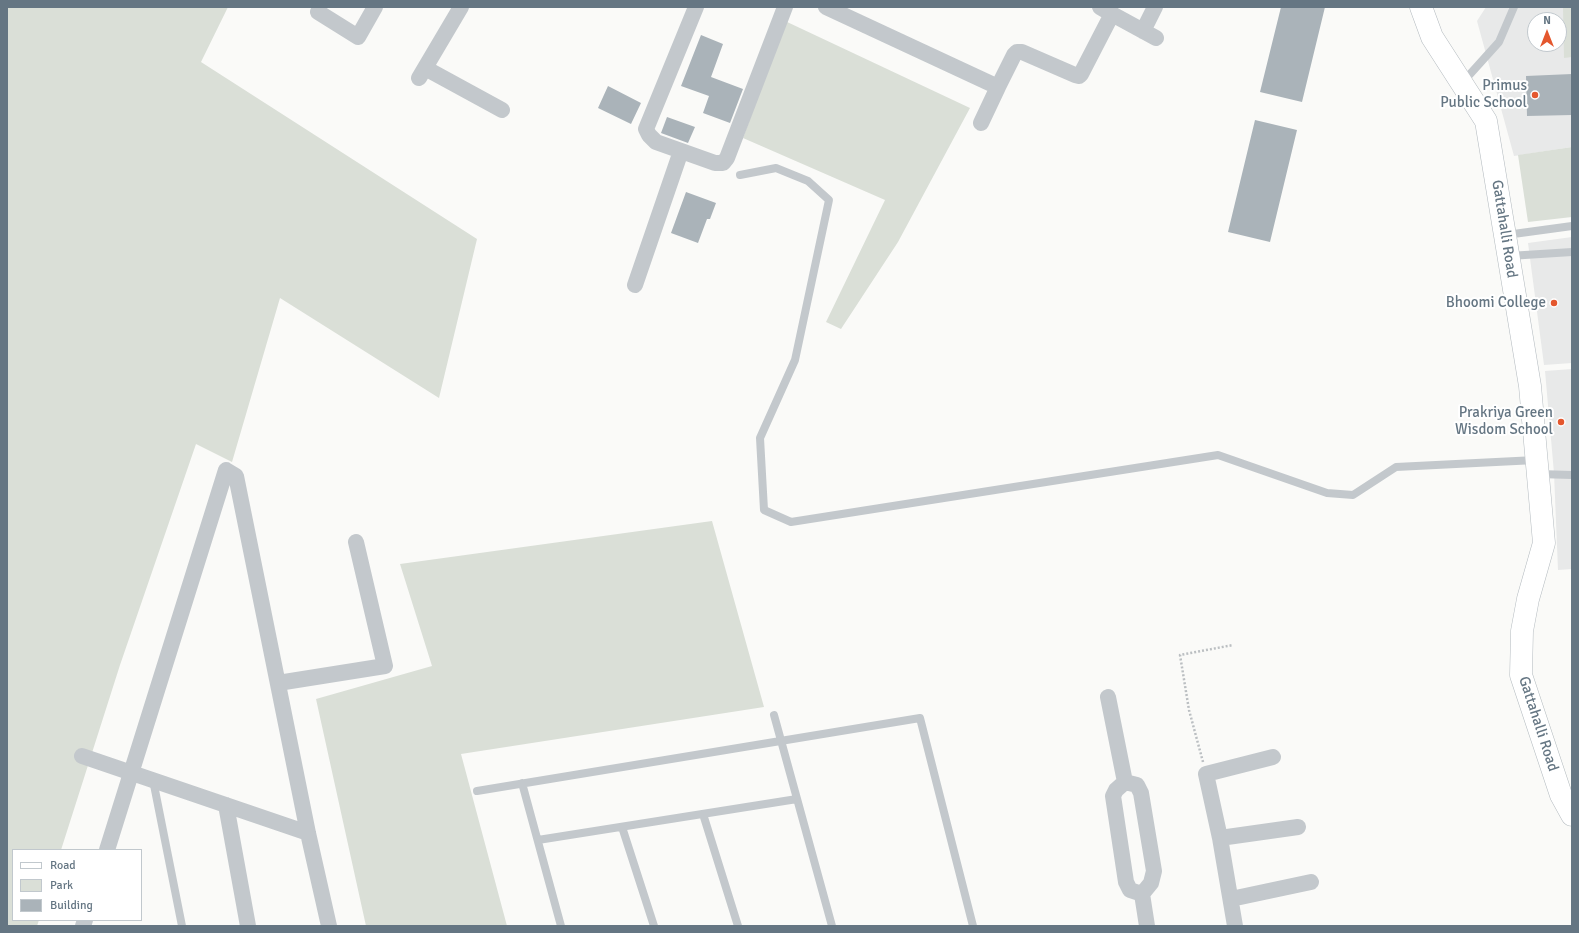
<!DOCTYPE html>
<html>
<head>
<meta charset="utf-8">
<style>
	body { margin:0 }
	#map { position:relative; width:1579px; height:933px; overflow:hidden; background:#fafaf8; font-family:Signika,sans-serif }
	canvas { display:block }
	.frame { position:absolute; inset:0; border:8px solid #657683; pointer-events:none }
	.legend { position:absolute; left:12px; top:849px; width:130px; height:72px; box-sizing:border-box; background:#fff; border:1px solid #c1c8cd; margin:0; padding:5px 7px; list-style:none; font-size:12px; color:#657683 }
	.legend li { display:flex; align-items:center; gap:8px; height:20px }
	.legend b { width:20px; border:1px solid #c1c8cd }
	.north { position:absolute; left:1527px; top:12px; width:40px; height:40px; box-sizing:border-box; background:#fff; border:1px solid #c1c8cd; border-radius:50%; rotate:0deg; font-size:11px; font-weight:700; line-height:16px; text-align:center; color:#657683 }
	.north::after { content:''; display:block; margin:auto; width:14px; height:18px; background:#e4572e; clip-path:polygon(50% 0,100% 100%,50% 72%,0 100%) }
</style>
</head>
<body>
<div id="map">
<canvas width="1579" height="933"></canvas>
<div class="frame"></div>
<ul class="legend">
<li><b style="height:5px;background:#fff"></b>Road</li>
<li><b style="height:11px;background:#dadfd7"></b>Park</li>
<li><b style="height:11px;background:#aab3b9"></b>Building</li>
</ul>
<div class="north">N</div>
</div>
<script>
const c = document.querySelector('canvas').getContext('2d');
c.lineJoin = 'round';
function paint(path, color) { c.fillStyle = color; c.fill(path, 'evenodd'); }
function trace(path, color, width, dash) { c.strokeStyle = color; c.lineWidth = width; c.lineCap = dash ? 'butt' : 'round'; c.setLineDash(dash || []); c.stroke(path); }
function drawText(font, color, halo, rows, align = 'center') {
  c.font = font + ' Signika,sans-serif'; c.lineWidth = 4; c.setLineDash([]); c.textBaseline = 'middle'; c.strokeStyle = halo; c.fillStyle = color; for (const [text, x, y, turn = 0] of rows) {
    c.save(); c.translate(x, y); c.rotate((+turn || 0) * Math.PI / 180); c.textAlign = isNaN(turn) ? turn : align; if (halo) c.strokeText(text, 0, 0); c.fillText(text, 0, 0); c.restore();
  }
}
paint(new Path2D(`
	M1486,7h86v140l-58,9 -37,-135zM1535,20h24v24h-24z
	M1572,237v126l-28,2 -16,-122z
	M1572,369v200l-14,1 -4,-97 -9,-102z`), '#e8e9e9');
paint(new Path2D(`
	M7,7h221l-27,55 276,177 -38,159 -159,-100 -48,164 -36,-18 -76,221 -59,185h-48v70h26l-2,6h-30z
	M1563,7h9v50l-8,1z
	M785,21l185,87 -72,134 -57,87 -15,-7 59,-122 -142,-62z
	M1572,147v70l-44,5 -10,-67z
	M712,521l52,186 -303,47 46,172h-141l-50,-227 116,-33 -32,-102z`), '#dadfd7');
paint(new Path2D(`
	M1281,7h44l-23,95 -42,-10z
	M701,35l22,9 -12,33 32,12 -13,34 -27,-10 6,-17 -28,-10z
	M1572,74v41l-45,1 -1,-40z
	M608,86l33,17 -10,21 -33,-16z
	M667,117l28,10 -7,16 -27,-10z
	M1255,120l42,10 -27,112 -42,-10z
	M686,192l30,11 -6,16h-3l-9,24 -27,-10z`), '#aab3b9');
const secondary = new Path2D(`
	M1421,7l11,30 54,84 44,265 14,157 -16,56 -6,32 -1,44 40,120 11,20`);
trace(secondary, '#b3babf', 23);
trace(new Path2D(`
	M1203,762l-14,-52 -9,-55 53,-10`), '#bbbfc2', 2.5, [2, 2]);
trace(new Path2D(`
	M1462,83l37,-41 15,-35
	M740,175l36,-7 32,13 21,19 -34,160 -35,78 4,72 27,12 427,-67 109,38 26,2 43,-28 140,-7
	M1506,235l66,-9
	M1509,256l63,-4
	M1538,474l34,1
	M774,715l58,211
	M153,780l29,146
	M522,783l39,143
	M477,791l443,-73 53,208
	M703,814l35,112
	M622,827l32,99
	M538,840l259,-41`), '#c3c8cc', 8);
trace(new Path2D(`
	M696,7l-50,122 3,6 7,7 59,21h8l4,-5 58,-151
	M826,7l172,80 16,-32 3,-3h5l53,23 4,1 2,-2 31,-60 44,24
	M1100,7l12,7
	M318,12l40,25 17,-30
	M1143,31l12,-24
	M425,68l77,42
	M419,78l42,-71
	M981,123l17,-36
	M635,285l46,-134
	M278,683l107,-17 -29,-124
	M1108,697l17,85 12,3 4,8 13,78 -3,12 -9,11 5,32
	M82,756l226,77
	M1125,782l-9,8 -3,6 13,86 4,8 12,4
	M226,805l22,121
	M1220,838l78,-11
	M107,850l119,-380 10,6 72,357 21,93
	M1231,899l80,-17
	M83,926l2,-6
	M1235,926l-15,-88 -14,-64 67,-17`), '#c3c8cc', 16);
trace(secondary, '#fff', 22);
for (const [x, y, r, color] of [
	[1535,95,4,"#e4572e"],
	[1554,303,4,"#e4572e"],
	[1561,422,4,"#e4572e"]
]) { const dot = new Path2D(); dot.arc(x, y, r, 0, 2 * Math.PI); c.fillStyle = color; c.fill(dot); trace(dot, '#fff', 1.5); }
drawText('15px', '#657683', '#fff', [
	["Primus",1527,86],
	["Public School",1527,103],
	["Bhoomi College",1546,303],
	["Prakriya Green",1553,413],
	["Wisdom School",1553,430]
], 'right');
drawText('15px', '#657683', '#fff', [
	["Gattahalli Road",1504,229,81],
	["Gattahalli Road",1538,724,72]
]);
</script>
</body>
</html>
